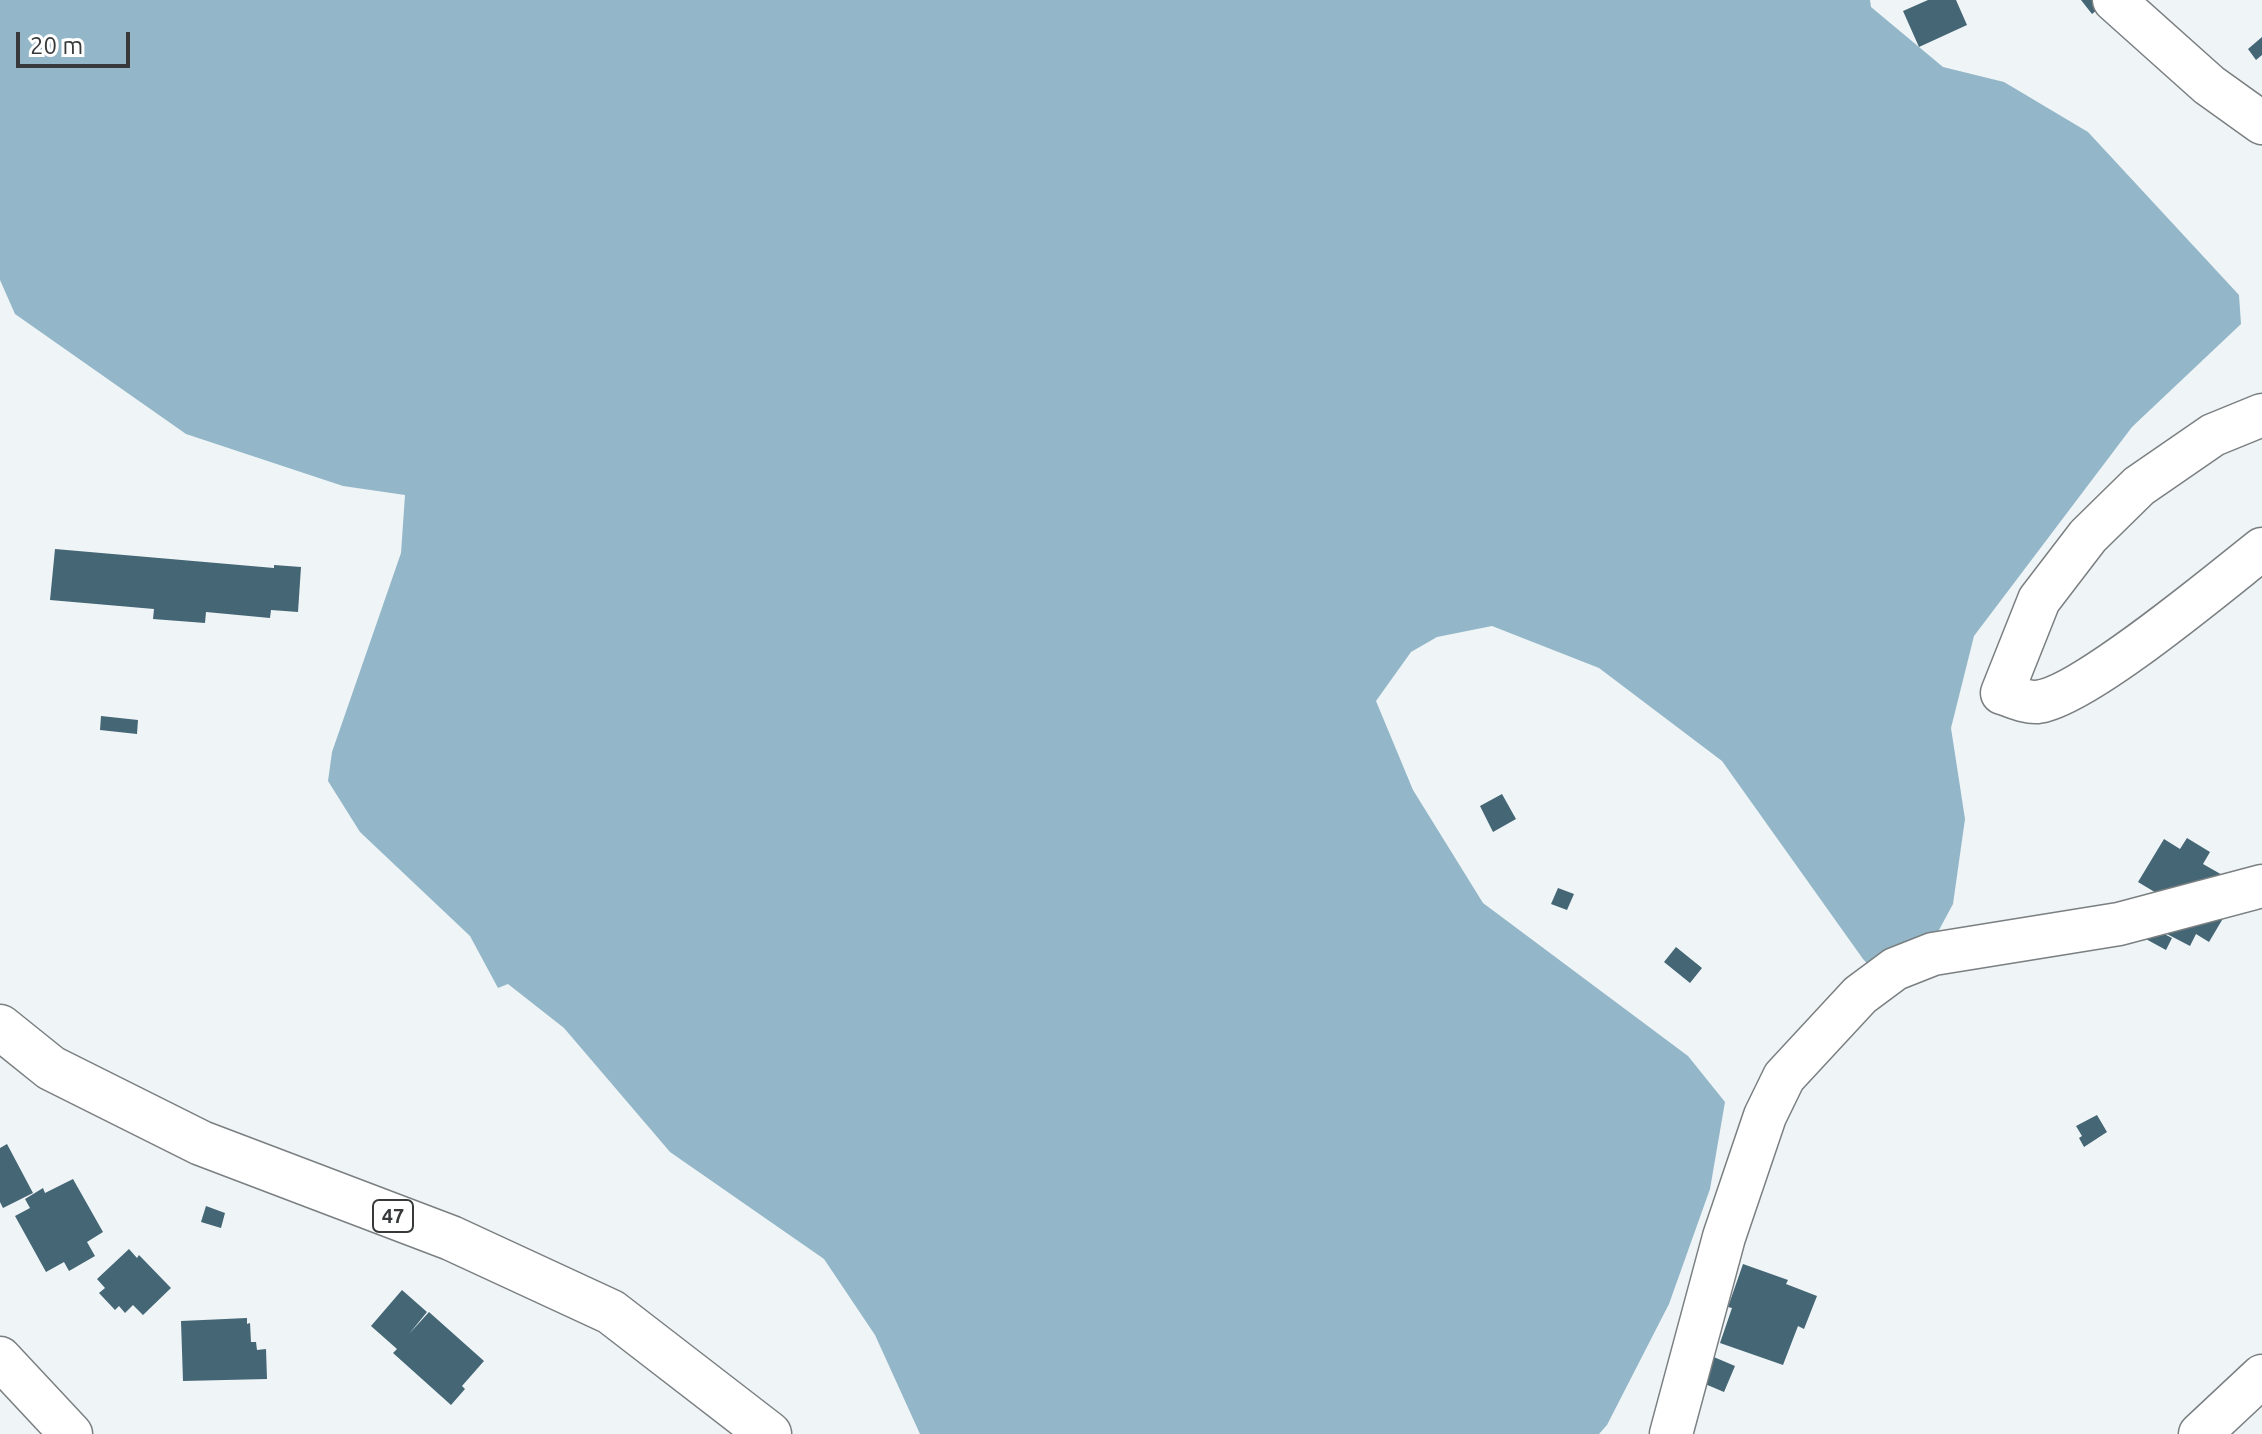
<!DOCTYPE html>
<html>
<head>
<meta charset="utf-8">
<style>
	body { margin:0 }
	#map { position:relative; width:2262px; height:1434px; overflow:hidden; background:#eff4f7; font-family:Ubuntu,sans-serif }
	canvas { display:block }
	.scale { position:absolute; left:16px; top:32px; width:114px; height:36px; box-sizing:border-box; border:4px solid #37393a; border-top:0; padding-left:10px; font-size:24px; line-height:28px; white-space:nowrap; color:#37393a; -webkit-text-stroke:6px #fff; paint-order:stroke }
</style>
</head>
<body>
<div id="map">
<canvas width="2262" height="1434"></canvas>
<div class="scale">20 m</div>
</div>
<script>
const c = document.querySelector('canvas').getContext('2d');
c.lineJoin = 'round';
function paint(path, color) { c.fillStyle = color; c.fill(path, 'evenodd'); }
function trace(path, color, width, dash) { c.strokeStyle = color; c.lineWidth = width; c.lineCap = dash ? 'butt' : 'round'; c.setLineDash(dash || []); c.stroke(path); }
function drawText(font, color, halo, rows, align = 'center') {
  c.font = font + ' Ubuntu,sans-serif'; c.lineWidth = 8; c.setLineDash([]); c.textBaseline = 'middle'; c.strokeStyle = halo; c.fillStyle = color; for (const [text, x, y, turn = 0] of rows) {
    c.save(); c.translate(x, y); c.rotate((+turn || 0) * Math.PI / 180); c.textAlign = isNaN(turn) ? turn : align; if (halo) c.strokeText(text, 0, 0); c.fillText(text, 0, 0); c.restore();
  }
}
paint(new Path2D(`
	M0,0h1870l1,7 72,60 61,15 84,50 151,163 2,29 -109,103 -158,209 -23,92 14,91 -12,85 -43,80 -29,-6 -18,-19 -141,-198 -123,-93 -107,-42 -55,11 -26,15 -35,49 37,89 70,113 205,153 37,46 -15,87 -41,115 -62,121 -8,9h-679l-45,-99 -51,-76 -154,-107 -106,-124 -56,-44 -10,4 -28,-52 -110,-104 -32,-51 4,-29 69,-199 4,-58 -62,-9 -157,-52 -171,-120 -15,-34z`), '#93b7c8');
paint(new Path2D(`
	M1928,0h28l11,25 -48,22 -16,-36z
	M2081,0h28l-17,14z
	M2262,37v18l-6,5 -8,-11z
	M55,549l219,19v-3l27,2 -3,45 -27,-2 -1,8 -64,-6 -1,11 -52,-4 1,-10 -104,-9z
	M101,716l37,4 -1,14 -37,-4z
	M1502,794l14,25 -23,13 -13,-26z
	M2187,838l23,14 -7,12 35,20 -10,26 -19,32 -13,-8 -6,12 -23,-12 16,-25 -45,-27 26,-43 16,10z
	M1558,888l16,6 -7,16 -16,-6z
	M2149,926l23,12 -6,12 -22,-12z
	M1676,947l26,21 -12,15 -26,-21z
	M2097,1115l10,17 -23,15 -5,-9 3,-2 -6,-10z
	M7,1144l26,49 -30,15 -3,-6v-54z
	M73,1179l30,53 -16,10 8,14 -26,15 -5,-9 -18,10 -31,-56 15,-8 -5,-9 18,-11 2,5z
	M206,1206l19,7 -4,15 -20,-6z
	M129,1249l8,9 2,-3 32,33 -28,27 -10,-10 -8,8 -6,-7 -4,4 -16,-17 6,-5 -8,-9z
	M1743,1264l45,16 -2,4 31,12 -13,33 -6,-3 -15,39 -63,-22 12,-35 -4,-1z
	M402,1290l25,22 -18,22 20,-22 55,49 -22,25 3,3 -14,16 -58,-52 4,-4 -26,-23z
	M247,1318v6l3,-1 1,19h5l1,8 9,-1 1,30 -84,2 -2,-60z
	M1709,1355l26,11 -11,26 -26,-11z`), '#446675');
const minor = new Path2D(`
	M2114,0l95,85 53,38
	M2262,415l-49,20 -74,51 -51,50 -49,64 -37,93c10,3 25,10 35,9 45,-4 183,-120 225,-153
	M0,1358l71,76
	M1671,1434l53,-197 41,-121 19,-39 76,-82 35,-26 38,-15 186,-30 143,-38
	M2200,1434l62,-58`);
const major = new Path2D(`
	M0,1027l51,41 150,75 250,95 160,74 158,122`);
trace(minor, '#7a7f81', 45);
trace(major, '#7a7f81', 47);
trace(minor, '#fff', 42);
trace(major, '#fff', 44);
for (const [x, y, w] of [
	[393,1216,40]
]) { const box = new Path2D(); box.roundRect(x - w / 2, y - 16, w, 32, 6); c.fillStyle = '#fff'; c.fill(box); trace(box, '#37393a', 2); }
drawText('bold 20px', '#37393a', null, [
	["47",393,1216]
]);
</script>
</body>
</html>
